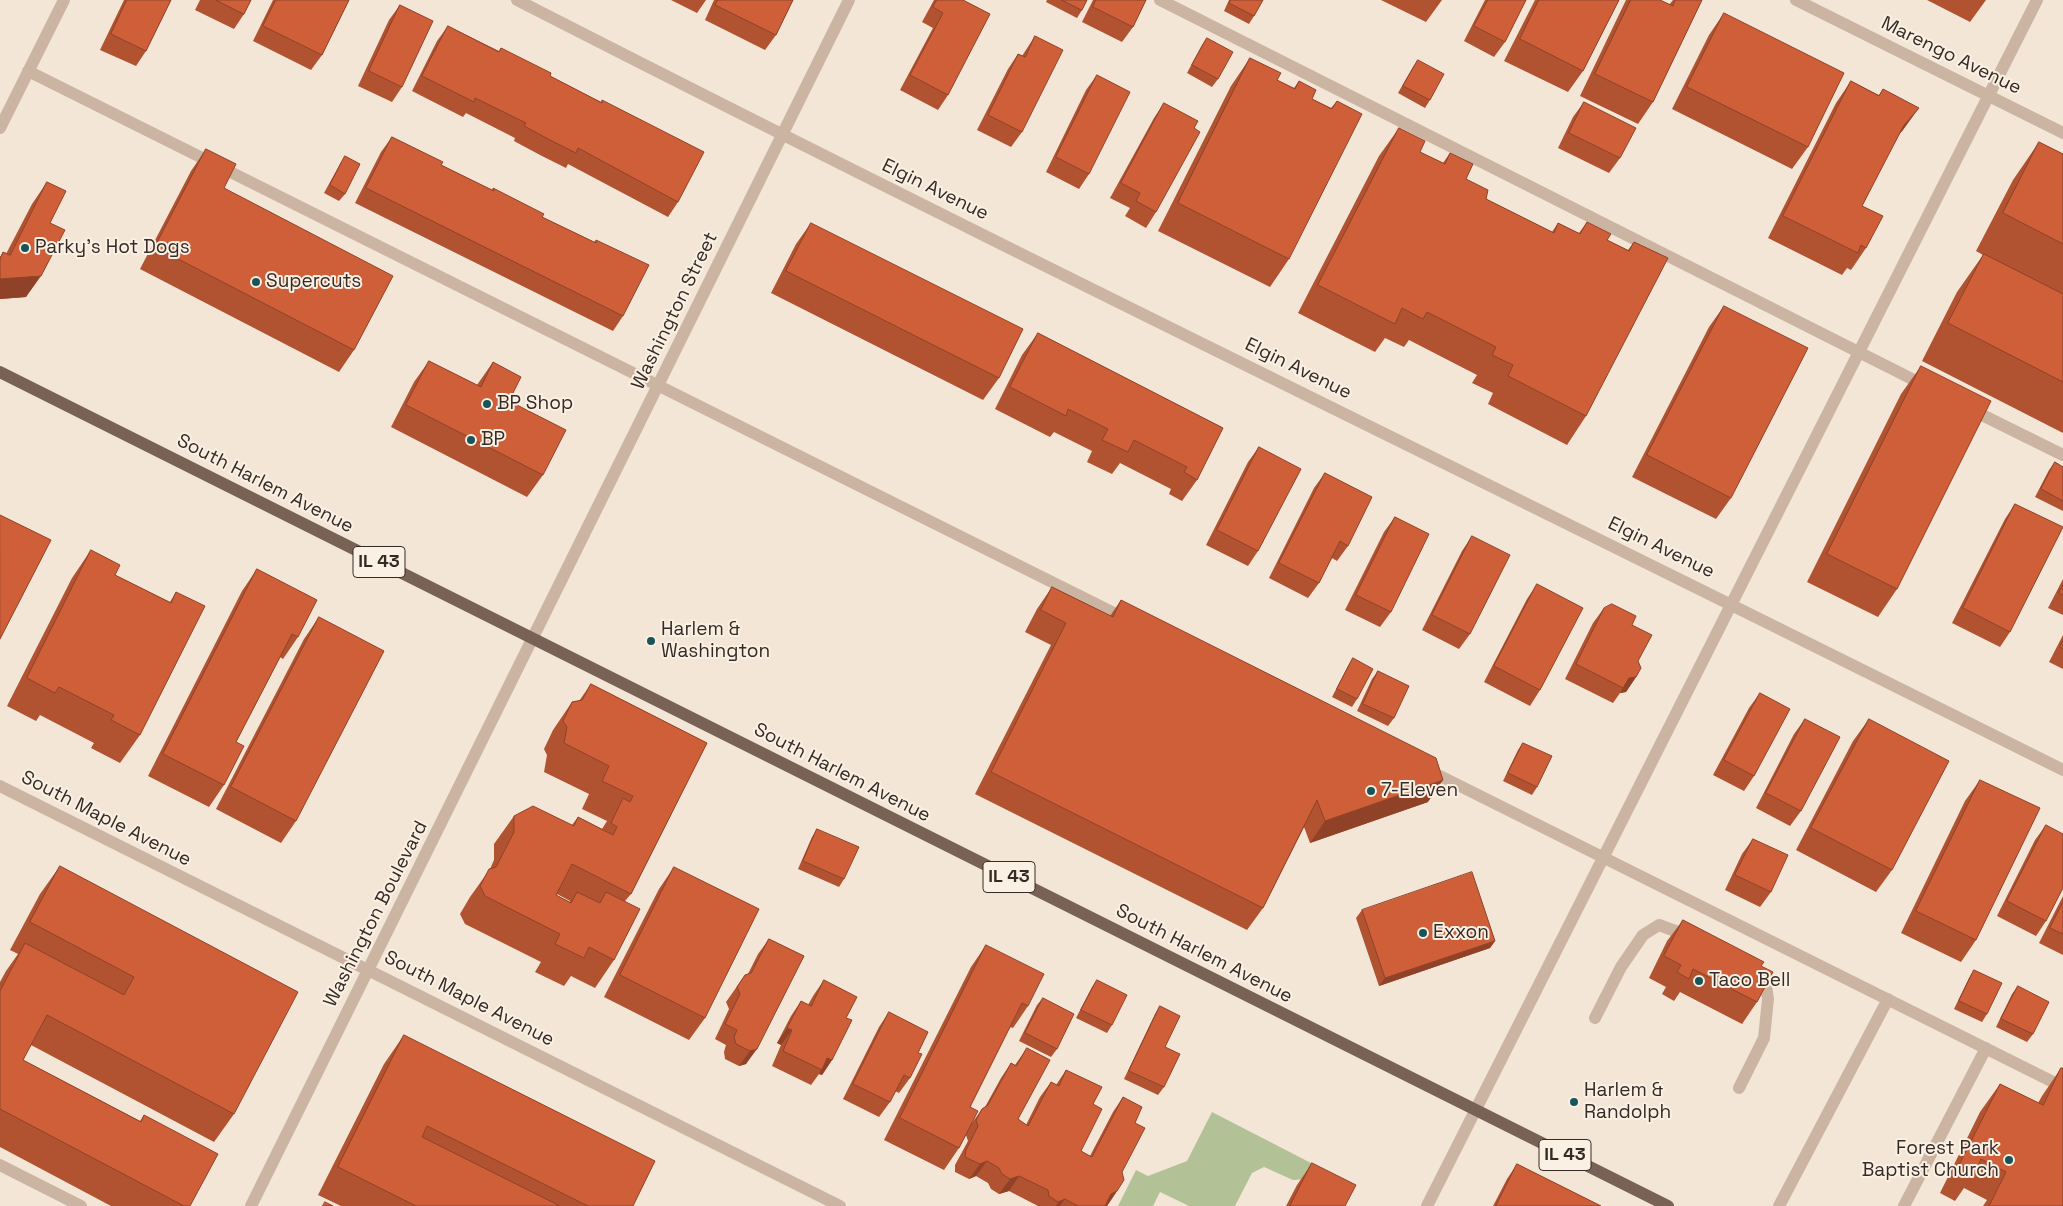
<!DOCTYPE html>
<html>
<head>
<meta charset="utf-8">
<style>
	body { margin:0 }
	canvas { display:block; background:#f3e6d7 }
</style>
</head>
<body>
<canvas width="2063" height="1206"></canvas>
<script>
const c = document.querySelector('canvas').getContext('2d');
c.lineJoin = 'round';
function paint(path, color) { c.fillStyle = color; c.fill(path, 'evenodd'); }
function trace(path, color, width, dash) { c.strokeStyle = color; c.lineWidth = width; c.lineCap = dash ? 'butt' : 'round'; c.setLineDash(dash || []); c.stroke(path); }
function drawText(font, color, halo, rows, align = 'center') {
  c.font = font + ' "Space Grotesk",sans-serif'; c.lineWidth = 4; c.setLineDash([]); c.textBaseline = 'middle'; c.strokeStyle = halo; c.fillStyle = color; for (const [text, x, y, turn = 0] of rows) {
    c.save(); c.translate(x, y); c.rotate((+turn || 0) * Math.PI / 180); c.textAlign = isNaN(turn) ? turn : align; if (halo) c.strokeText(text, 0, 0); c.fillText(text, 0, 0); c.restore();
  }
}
paint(new Path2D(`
	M1212,1112l99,51 1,6 -5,10 -14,1 -29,-13 -12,6 -17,33h-46l-29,-14 -7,14h-35l18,-36 12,6 39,-15z`), '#b3c296');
trace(new Path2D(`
	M517,0c512,262 1031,512 1546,770
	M1160,0l766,386
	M1796,0l267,133
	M28,71l1100,549
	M0,128l64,-128
	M1970,409l93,46
	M1428,770l635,317
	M0,786l840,420
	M1595,1018l26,-51 22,-32 16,-10 30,11
	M1739,1088l25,-50 4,-39 -3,-20 -8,-5
	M0,1165l81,41
	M251,1206l598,-1206
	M1427,1206l610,-1206
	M1779,1206l109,-207
	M1904,1206l82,-158`), '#cbb5a2', 12);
trace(new Path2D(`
	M0,372l1668,834`), '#786155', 12);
paint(new Path2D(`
	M124,0h47l-25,51 -10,15 -36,-16z
	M200,0h51l-7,14 -10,15 -39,-19z
	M273,0h76l-27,55 -11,15 -58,-29z
	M671,0h35l-9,13z
	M714,0h79l-17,35 -11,15 -60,-30z
	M934,0h29l-15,95 -10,15 -38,-20 33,-62 -11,-6z
	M1047,0h40l-5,10 -5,8 -31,-16z
	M1093,0h53l-13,27 -11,15 -40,-20z
	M1229,0h34l-9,16 -5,8 -25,-13z
	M1381,0h61l-16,22z
	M1485,0h41l-21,42 -11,15 -30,-16z
	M1535,0h84l-36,71 -15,21 -64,-31z
	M1626,0h34l9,5 4,-5h29l-49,102 -15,22 -58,-28z
	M1927,0h59l-16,22z
	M400,5l2,82 -10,15 -34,-16 31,-66z
	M1724,13l84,134 -16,22 -120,-60 37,-74z
	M448,26l51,25 2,-3 49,28 51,26 1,-2 76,102 -10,15 -100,-53 -2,4 -26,-13 -26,-14 1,-3 -49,-25 -3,4 -51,-26 25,-50z
	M1035,36l-13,96 -11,15 -34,-17 31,-61 10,-15 4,2z
	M1207,38l11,41 -6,8 -25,-14 15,-28z
	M1250,58l27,22 17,8 5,-7 13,18 19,9 6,-7 -48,158 -19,28 -112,-56 73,-145z
	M1418,60l12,40 -5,8 -27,-15 15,-26z
	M1097,75l-8,99 -10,15 -33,-17 40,-82z
	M1851,81l28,14 4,-6 20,41 -5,5 -36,71 4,42 -15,22 -4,-2 -5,7 -74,-37 68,-135z
	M1584,102l36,56 -11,15 -51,-25 15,-31z
	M1164,103l-8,109 -10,16 -21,-12 5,-8 -20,-10 44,-80z
	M1399,128l21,24 23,11 7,-10 16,26 20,20 66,33 6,-9 21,10 8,-11 20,18 21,10 6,-8 -48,174 -19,29 -79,-41 5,-11 -21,-10 5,-8 -68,-35 -5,7 -19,-9 -10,14 -77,-39 81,-157z
	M392,137l49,28 51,25 1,-2 49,29 52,25 2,-2 27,76 -10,15 -258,-128 26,-51z
	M2039,142l24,12v279l-141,-72 35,-69 26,-37 -7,-4 37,-71z
	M206,149l18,39 130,162 -15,22 -199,-103 51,-98z
	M345,156v38l-6,7 -15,-8 16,-29z
	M47,182l3,41 -24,74 -26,2v-42l3,-5 3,2 26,-50z
	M811,223l188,155 -16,22 -212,-107 25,-49z
	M1724,306l7,192 -15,21 -84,-42 77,-150z
	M1038,333l185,95 -26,52 -15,21 -13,-7 2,-5 -51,-26 -8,11 -25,-12 5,-11 -38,-19 -4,5 -55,-28 27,-54z
	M429,361l48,24 16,-23 16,39 34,74 -16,22 -136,-70 23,-45z
	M1921,366l-24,223 -19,28 -71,-35 94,-188z
	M1259,447l-1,104 -10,15 -42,-21 42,-83z
	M2055,462l8,5v44l-28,-14 14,-27z
	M1325,473l23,73 -11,15 -5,-3 -13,25 -11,15 -39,-20 45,-90z
	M2015,504l-5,128 -10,15 -48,-24 53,-104z
	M1395,517l-4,95 -11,15 -35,-17 39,-78z
	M1472,536l-2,98 -11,15 -37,-19 40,-79z
	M91,550l24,25 55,27 6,-10 -36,143 -20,28 -29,-15 3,-5 -54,-28 -4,6 -29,-15 65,-128z
	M257,569l41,68 -15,22 -3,-2 -44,85 -12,43 -15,22 -61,-31 94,-185z
	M2063,579v36l-15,-7z
	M1537,584l3,106 -10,16 -46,-24 43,-83z
	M1052,587l58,29 11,-16 307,202 -118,41 -6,-16 -41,81 -16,22 -272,-136 76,-149 -26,-13 12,-23z
	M1604,608l28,17 6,36 -2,16 -10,15 -6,1 -7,10 -48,-24 28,-56z
	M319,617l-23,204 -15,22 -65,-34 88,-170z
	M2063,635v34l-14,-7z
	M1353,658l4,41 -5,8 -20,-10 16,-31z
	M1378,671l16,47 -6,8 -31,-15 15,-32z
	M591,684l116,59 -76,151 -6,7 -11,59 -19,28 -24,-12 -7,10 -29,-14 6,-10 -76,-38 -5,-10 10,-17 20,-28 4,-9v-16l20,-28 58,9 6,-8 24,12 5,-8 -25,-12 7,-15 -45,-22 3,-17 -3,-6 9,-19 19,-28 7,-1zM557,894l13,7v1l-14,-7z
	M1760,693l-6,83 -10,15 -31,-16 36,-67z
	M1805,719l-4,92 -11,15 -34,-18 38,-74z
	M1869,719l23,151 -16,22 -80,-42 57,-109z
	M1523,743l14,44 -5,8 -29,-14 15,-31z
	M1980,780l-4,160 -15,22 -60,-29 64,-132z
	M2046,825v96l-10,15 -39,-20 38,-76z
	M817,829l27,50 -5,8 -41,-18 14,-32z
	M1753,839l18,53 -11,15 -35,-17 17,-36z
	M60,866l174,248 -20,28 -183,-97 -8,15 117,61 4,-6 46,91h-79l-111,-59v-165l6,-11 12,-17 -8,-4 30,-56z
	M674,867l31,151 -16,22 -85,-43 55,-108z
	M2063,896v59l-24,-12z
	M1362,910l133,31 -5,7 -111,38 -23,-68z
	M1683,920l78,46 -4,36 -15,22 -62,-32 -6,9 -12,-7 4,-7 -17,-9 18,-37z
	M769,939l35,17 -58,108 -7,2 -14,-7 -1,-7 2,-7 -11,-6 14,-30 -3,-7 19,-27 3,-1 10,-20z
	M986,945l42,61 -15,22 -3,-1 -40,80 2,16 10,-14 3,-2 16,-29 10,-15 4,2 12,-17 -9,71 8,6 14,-28 11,-15 5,3 10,-15 27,34 -12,47 9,5 23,-44 10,-15 12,26 -18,68 -10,15h-69l-29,-15 -10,3 -8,-5 -3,-6 -12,-7 -7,3 -14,-7v-7l13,-24 -2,-6 -7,13 -15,22 -60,-30 87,-173z
	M1974,970l13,44 -5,8 -28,-13 15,-31z
	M824,980l22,38 -14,42 -10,15 -3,-1 -8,11 -39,-19 9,-21 -4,-2 14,-27 10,-15 7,4 5,-9z
	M1097,980l15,45 -5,8 -31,-15 16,-31z
	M2018,986l15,48 -6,8 -31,-15 16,-33z
	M1043,998l14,51 -6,8 -32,-16 18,-36z
	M1160,1006l5,41 -1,40 -6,8 -34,-16 31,-65z
	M889,1012l29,41 -8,25 -11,15 -4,-2 -5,11 -11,15 -36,-18 36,-72z
	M404,1035l229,171h-292l-23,-11 66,-131z
	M2061,1068l2,138h-80l4,-6 -23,-12 -9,13 -15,-8 40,-81 20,-28 38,19 4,-7z
	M1312,1163l33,43h-59l11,-21z
	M1517,1164l84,42h-108l14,-27z`), '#b15231');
paint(new Path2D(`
	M1919,108l-16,22 -15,17 16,-22z
	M41,276l-15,21 -26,2v-20z
	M1636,677l-10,15 -6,1 9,-15z
	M1443,780l-15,22 -118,41 15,-22z
	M1495,941l-5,7 -111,38 6,-8z
	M787,1028l5,2 -11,15 -4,-2z
	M757,1049l-11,15 -7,2 11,-15z
	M827,1058l5,2 -10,15 -3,-1z
	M987,1161l-11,15 -7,3 11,-15z
	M1019,1176l-10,15 -10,3 11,-15z
	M1117,1191l-10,15h-4l8,-12z
	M1065,1199l-5,7h-4l2,-4z`), '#904228');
const building = new Path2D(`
	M127,0h44l-25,51 -35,-17z
	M216,0h35l-7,14z
	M276,0h73l-27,55 -59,-29z
	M718,0h75l-17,35 -61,-30z
	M937,0h26l27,14 -42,81 -38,-20 33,-62 -10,-6z
	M1062,0h25l-5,10z
	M1096,0h50l-13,27 -40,-20z
	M1231,0h32l-9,16 -25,-13z
	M1488,0h38l-21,42 -31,-16z
	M1539,0h80l-36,71 -63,-32z
	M1631,0h29l13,6 2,-6h27l-49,102 -58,-28z
	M400,5l33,16 -31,66 -33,-16z
	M1724,13l120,60 -36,74 -121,-60z
	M448,26l51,26 2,-4 50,25 -1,3 52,27v-3l102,52 -26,50 -100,-54 -2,5 -26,-13 -26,-14 2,-3 -51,-25 -1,4 -52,-26z
	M1035,36l28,14 -41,82 -34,-17 30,-61 7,3z
	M1207,38l26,14 -15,27 -26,-14z
	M1250,58l31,15 -4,7 18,9 4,-8 17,9 -4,9 20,10 5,-8 25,13 -73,145 -111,-56z
	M1418,60l26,14 -14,26 -27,-14z
	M1097,75l33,17 -41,82 -33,-17z
	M1851,81l28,15 4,-7 36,19 -15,17 -42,81 21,10 -17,32 -5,-3 -3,8 -75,-37z
	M1584,102l52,26 -16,30 -51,-25z
	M1164,103l34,18 -4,7 6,4 -44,80 -20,-11 4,-8 -19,-10z
	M1399,128l26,13 -5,11 25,12 5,-11 23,11 -7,15 22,11 -2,9 68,34 4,-10 22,11 7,-12 24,12 -4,6 22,11 5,-9 34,16 -82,158 -78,-40 5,-11 -21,-10 4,-8 -69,-35 -4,7 -21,-11 -7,16 -77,-39z
	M392,137l51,25 -2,3 53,26 -1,-3 51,26 -2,3 54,26v-3l53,25 -26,51 -257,-128z
	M2039,142l24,12v90l-60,-31z
	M206,149l30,15 -12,24 169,88 -39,74 -199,-103z
	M345,156l15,8 -15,30 -15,-9z
	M47,182l19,9 -16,32 15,7 -24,46 -41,3v-20l3,-7 7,3z
	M811,223l212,106 -24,49 -213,-107z
	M1984,254l79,40v88l-115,-59z
	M1724,306l84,42 -77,150 -84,-43z
	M1038,333l185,95 -26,52 -13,-8 3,-5 -53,-27 -6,12 -26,-12 6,-11 -40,-20 -2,7 -56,-29z
	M429,361l52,26 12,-25 28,15 -12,24 57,29 -23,45 -137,-70z
	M1921,366l70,35 -94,188 -70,-35z
	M1259,447l42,22 -43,82 -41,-21z
	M2055,462l8,5v34l-22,-12z
	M1325,473l47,24 -24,49 -8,-5 -21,42 -40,-20z
	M2015,504l48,23 -53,105 -47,-24z
	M0,515l51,25 -51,99z
	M1395,517l34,17 -38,78 -35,-17z
	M1472,536l38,19 -40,79 -38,-19z
	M91,550l29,15 -5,10 56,28 5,-11 29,14 -65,129 -29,-15 3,-5 -55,-28 -4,6 -28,-15z
	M257,569l60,31 -19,37 -6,-3 -56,108 8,4 -20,39 -61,-31z
	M1537,584l46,24 -43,82 -46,-24z
	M2063,585v10l-4,-2z
	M1052,587l61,30 8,-17 315,158 7,22 -118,41 -8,-21 -54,108 -272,-136 75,-149 -25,-13z
	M1612,604l24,12 -4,9 20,10 -14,26 3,7 -5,9 -7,1 -6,10 -47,-24 28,-56z
	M319,617l65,34 -88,170 -65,-34z
	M2063,641v8l-3,-2z
	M1353,658l20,11 -16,30 -20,-10z
	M1378,671l31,15 -15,32 -31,-14z
	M591,684l116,59 -76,151 -59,-30 -16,31 15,8 6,-11 23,11 6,-11 34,17 -26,51 -25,-13 -5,11 -29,-14 5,-10 -75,-38 -5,-10 9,-17 7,-2 18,-35v-16l19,-10 41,20 4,-9 35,18 4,-8 -6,-4 12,-25 7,4 3,-6 -31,-15 7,-15 -45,-23 3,-16 -4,-6 9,-19 10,-2z
	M1760,693l30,16 -36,67 -30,-16z
	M1805,719l35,18 -39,74 -35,-18z
	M1869,719l80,42 -57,109 -81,-42z
	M1523,743l29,13 -15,31 -29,-14z
	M1980,780l60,28 -64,132 -60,-29z
	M2046,825l17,9v54l-17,33 -39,-20z
	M817,829l42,18 -15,32 -41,-18z
	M1753,839l35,16 -17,37 -36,-17z
	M60,866l238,126 -64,122 -187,-99 -24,45 118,62 3,-7 74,39 -28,52h-6l-184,-97v-118l25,-48 99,52 10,-18 -104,-55z
	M674,867l85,42 -54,109 -85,-43z
	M1472,872l23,69 -110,37 -23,-68z
	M2063,902v32l-13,-6z
	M1683,920l81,42 -3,4 12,6 -16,30 -64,-33 -4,10 -12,-7 4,-7 -17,-9z
	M769,939l35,17 -47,93 -7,2 -14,-7 -2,-7 3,-7 -12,-6 15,-30 -3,-7 8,-12 6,-2z
	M986,945l58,29 -16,32 -6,-3 -52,104 8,4 -19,37 -59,-30z
	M1974,970l28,13 -15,31 -28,-13z
	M824,980l33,17 -11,21 6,2 -20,40 -5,-2 -5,12 -39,-19 9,-21 -5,-2 14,-27 10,5z
	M1097,980l30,15 -15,30 -31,-15z
	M2018,986l31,16 -16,32 -32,-15z
	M1043,998l31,16 -17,35 -32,-16z
	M1160,1006l20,10 -15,31 15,7 -16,33 -35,-16z
	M889,1012l39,20 -10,21 4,1 -12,24 -6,-3 -14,27 -37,-18z
	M404,1035l251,126 -22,45h-45l-161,-80 -5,11 138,69h-144l-78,-39z
	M1027,1048l23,12 -32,59 10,7 23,-44 8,4 7,-16 36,17 -9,17 9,5 -21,42 7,4 4,2 31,-60 19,10 -7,16 10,5 -23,44 2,8 -7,11 -6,3 -6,12h-27l-13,-7 -7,3 -9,-6 -1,-6 -29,-14 -9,3 -8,-5 -3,-6 -12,-7 -7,3 -15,-7 1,-7 12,-24 -2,-6 6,-11 6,-4 23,-42 5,3z
	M2061,1068h2v138h-74l17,-34 -25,-13 -6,14 -16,-8 41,-81 43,21z
	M1312,1163l44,22 -11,21h-55z
	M1517,1164l84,42h-105z
	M325,1202l8,4h-10z`);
paint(building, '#ce5f39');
trace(building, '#904228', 1);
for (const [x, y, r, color] of [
	[25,248,5,"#185459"],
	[256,282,5,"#185459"],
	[487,404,5,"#185459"],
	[471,440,5,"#185459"],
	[651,641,5,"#185459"],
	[1371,791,5,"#185459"],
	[1423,933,5,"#185459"],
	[1699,981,5,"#185459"],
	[1574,1102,5,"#185459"],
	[2009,1160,5,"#185459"]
]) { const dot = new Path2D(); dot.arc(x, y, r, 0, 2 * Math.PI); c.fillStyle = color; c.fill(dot); trace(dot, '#faf0e3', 2); }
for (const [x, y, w] of [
	[379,562,52],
	[1009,877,52],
	[1565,1155,52]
]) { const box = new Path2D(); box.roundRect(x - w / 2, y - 15.5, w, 31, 4); c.fillStyle = '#faf0e3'; c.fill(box); trace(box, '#352a25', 1); }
drawText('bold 18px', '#352a25', null, [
	["IL 43",379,562],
	["IL 43",1009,877],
	["IL 43",1565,1155]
]);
drawText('19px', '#352a25', '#faf0e3', [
	["Marengo Avenue",1951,56,26],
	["Elgin Avenue",935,190,26],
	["Washington Street",675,311,-64],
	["Elgin Avenue",1298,369,26],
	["South Harlem Avenue",265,484,27],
	["Elgin Avenue",1661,548,26],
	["South Harlem Avenue",842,773,27],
	["South Maple Avenue",106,819,27],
	["Washington Boulevard",376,914,-63],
	["South Harlem Avenue",1204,954,27],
	["South Maple Avenue",469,999,27]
]);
drawText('19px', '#352a25', '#faf0e3', [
	["Parky's Hot Dogs",35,248],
	["Supercuts",266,282],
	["BP Shop",497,404],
	["BP",481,440],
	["Harlem &",661,630],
	["Washington",661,652],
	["7-Eleven",1381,791],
	["Exxon",1433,933],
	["Taco Bell",1709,981],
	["Harlem &",1584,1091],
	["Randolph",1584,1113],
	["Forest Park",1999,1149,"right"],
	["Baptist Church",1999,1171,"right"]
], 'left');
</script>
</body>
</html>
